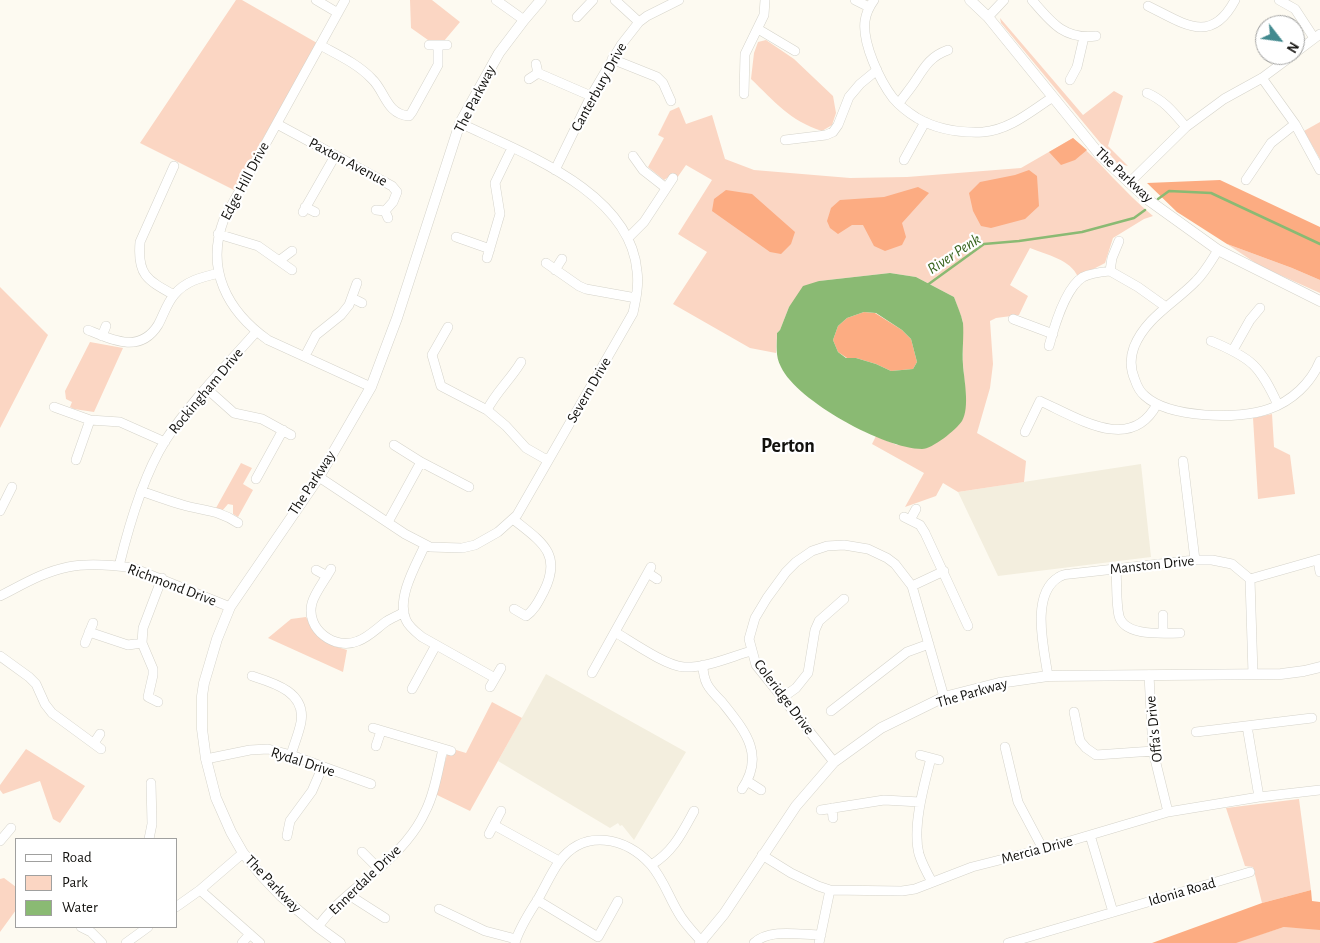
<!DOCTYPE html>
<html>
<head>
<meta charset="utf-8">
<style>
	body { margin:0 }
	#map { position:relative; width:1320px; height:943px; overflow:hidden; background:#fdfaf1; font-family:"Alegreya Sans",sans-serif }
	canvas { display:block }
	.legend { position:absolute; left:15px; top:838px; width:162px; height:90px; box-sizing:border-box; background:#fff; border:1px solid #a0a09f; margin:0; padding:6px 9px; list-style:none; font-size:15px; color:#12110e }
	.legend li { display:flex; align-items:center; gap:10px; height:25px }
	.legend b { width:25px; border:1px solid #a0a09f }
	.north { position:absolute; left:1255px; top:15px; width:50px; height:50px; box-sizing:border-box; background:#fff; border:1px solid #a0a09f; border-radius:50%; rotate:120deg; font-size:14px; font-weight:700; line-height:20px; text-align:center; color:#12110e }
	.north::after { content:''; display:block; margin:auto; width:18px; height:22px; background:#428a8f; clip-path:polygon(50% 0,100% 100%,50% 72%,0 100%) }
</style>
</head>
<body>
<div id="map">
<canvas width="1320" height="943"></canvas>
<ul class="legend">
<li><b style="height:6px;background:#fff"></b>Road</li>
<li><b style="height:14px;background:#fbd6c3"></b>Park</li>
<li><b style="height:14px;background:#8aba73"></b>Water</li>
</ul>
<div class="north">N</div>
</div>
<script>
const c = document.querySelector('canvas').getContext('2d');
c.lineJoin = 'round';
function paint(path, color) { c.fillStyle = color; c.fill(path, 'evenodd'); }
function trace(path, color, width, dash) { c.strokeStyle = color; c.lineWidth = width; c.lineCap = dash ? 'butt' : 'round'; c.setLineDash(dash || []); c.stroke(path); }
function drawText(font, color, halo, rows, align = 'center') {
  c.font = font + ' "Alegreya Sans",sans-serif'; c.lineWidth = 4.5; c.setLineDash([]); c.textBaseline = 'middle'; c.strokeStyle = halo; c.fillStyle = color; for (const [text, x, y, turn = 0] of rows) {
    c.save(); c.translate(x, y); c.rotate((+turn || 0) * Math.PI / 180); c.textAlign = isNaN(turn) ? turn : align; if (halo) c.strokeText(text, 0, 0); c.fillText(text, 0, 0); c.restore();
  }
}
paint(new Path2D(`
	M1141,464l10,93 -153,19 -40,-84z
	M546,674l140,78 -52,88 -12,-15 -2,1 -2,-3 -8,5 -112,-67z`), '#f3eede');
paint(new Path2D(`
	M236,0h6l75,43 -83,147 -94,-47z
	M410,0h22l28,22 -16,19 -16,-1 -17,-12z
	M1000,18l83,97 31,-24 9,5 -15,50 20,20 -11,-3 -116,-140z
	M766,40l28,19 39,37 3,17 -4,12 -10,6c-32,-10 -48,-30 -71,-52l3,-26 4,-11z
	M679,107l7,17 26,-9 13,44 29,11 96,8 57,-1 114,-9 52,-30c28,25 51,54 80,78l-9,3 -31,19 -8,25 -27,14c-8,-18 -31,-22 -48,-29l-20,37 18,11 -9,19 -23,3 -6,3 3,43 -3,24 -13,45 49,28 -2,21 -66,10 -15,-9 -7,13 -31,11 19,-34 -52,-29 4,-8 21,9 69,-45 -3,-36v-42l-9,-25 -38,-20 -26,-4 -71,8 -30,26 -9,23 -3,3 -1,20 -26,-5 -77,-44 34,-52 -29,-18 34,-54 -26,-15 -9,13 -4,-4 -9,6 -16,-13 16,-29 -6,-3 12,-24z
	M1320,122v37l-16,-28z
	M1227,244l65,24 28,12v13l-60,-27z
	M0,287l48,48 -48,93z
	M90,342l33,6 -29,64 -20,-3 -4,-2 2,-5 -6,-3 -1,-8z
	M1272,414l2,33 16,8 5,39 -37,5 -5,-81z
	M241,463l11,5 -9,16 10,6 -15,27 -5,-3v-9l-5,-1 -6,7 -6,-3z
	M306,617c14,24 15,25 41,33l-4,22 -75,-34 23,-19z
	M492,702l30,16 -52,93 -35,-17 12,-39 4,-2 2,-4 13,4z
	M26,749l59,37 -25,37 -7,-4 -13,-38 -37,13 -3,-4v-5z
	M1299,799l12,91 -49,13 -9,-36 -8,-1 -19,-58z
	M4,878l12,9v23l-16,22v-53z
	M1284,927l36,1v15h-87z`), '#fbd6c3');
paint(new Path2D(`
	M1073,138l14,12 -12,10 -14,5 -12,-13z
	M1029,170l8,6 2,30 -14,13 -34,9 -10,-2 -8,-15 -4,-18 11,-11 35,-7z
	M1220,180l100,47v53l-28,-12 -65,-24 -50,-32 -30,-29z
	M918,187l11,6 -27,30 4,14 -4,8 -17,6 -11,-5 -11,-21h-11l-14,9 -8,-6 -3,-7 4,-13 9,-8 44,-3z
	M726,190l26,4 43,38 -4,12 -10,10 -11,-2 -58,-41 2,-12z
	M864,312l11,1 27,17 9,9 6,23 -4,7 -22,2 -15,-7 -20,-6h-9l-9,-6 -5,-12 5,-14 9,-8z
	M1311,890l1,11 8,1v28l-36,-3 -48,16h-84l110,-40z`), '#fcac82');
paint(new Path2D(`
	M890,273l26,4 38,20c3,8 7,17 9,26 1,13 -1,28 0,42 1,15 7,42 -1,56 -6,9 -30,28 -40,28 -37,0 -125,-48 -141,-82 -6,-11 -4,-22 -4,-34l3,-3 9,-23 14,-21 16,-5zM864,312l12,1 26,17 9,9 6,23 -4,7 -22,2 -15,-7 -20,-6h-10l-8,-6 -5,-12 5,-14 9,-8z`), '#8aba73');
trace(new Path2D(`
	M1158,199l11,-8 42,2 109,51
	M926,286l58,-42 35,-3 63,-9 52,-14 11,-8`), '#8aba73', 2.5);
const minor = new Path2D(`
	M316,0l22,13
	M345,0l-121,219c-19,50 3,92 44,121l103,47
	M496,0l28,20
	M615,0l24,22
	M855,0l14,7
	M874,0c-5,7 -8,13 -9,21 -3,22 15,60 28,77 6,7 16,15 24,20 19,11 43,15 66,14 27,-2 48,-21 70,-35
	M1032,0c19,22 32,40 64,36
	M1279,0l16,9 19,29
	M1148,6c35,17 63,40 87,-6
	M577,17l16,-17
	M988,17l16,-17
	M758,29l37,22
	M320,45c18,10 38,19 52,34 13,12 14,35 37,37l3,-4 26,-47v-19
	M429,45h18
	M1295,53l25,-19
	M612,59l45,18 6,6 8,18
	M538,73l53,23
	M1262,78l33,46 25,46
	M529,79l9,-6 -2,-9
	M1070,80l7,-13 7,-30
	M1147,93c17,7 27,20 39,34
	M744,94l1,-40 19,-39 1,-15
	M899,103c5,-7 12,-15 17,-23 9,-14 15,-24 32,-30
	M277,124l115,62 5,6 -4,10 -8,9
	M785,140l41,-5 7,-3 5,-7 11,-28 11,-13 17,-14
	M633,156l10,14 23,18
	M904,160l21,-38
	M555,170l36,-74 30,-51 18,-23 8,-6 32,-16
	M1246,180l25,-37 24,-19
	M1129,183l57,-56 38,-28 38,-21 31,-23
	M305,207l10,5
	M376,210l9,1 3,7
	M303,212l32,-56
	M218,234l40,12 34,24
	M456,237l34,12
	M628,238l16,-16 29,-44
	M1218,250c-7,11 -13,22 -22,31 -21,22 -50,36 -62,66 -4,11 -4,22 1,33 2,6 5,12 10,16 24,22 94,24 124,13 23,-8 42,-26 51,-48
	M487,258l13,-44 -5,-31 17,-35
	M280,260l12,-9
	M546,263l33,23 7,3 50,9
	M555,270l7,-11
	M1110,271l2,-13 7,-17
	M174,295c-27,-15 -37,-20 -34,-53l34,-76
	M352,298l10,5
	M1013,319l40,15
	M448,327l-16,28 9,31 46,24 19,16 20,22 21,12
	M88,330c24,10 52,24 70,-5 5,-9 9,-22 16,-30 11,-14 28,-18 45,-22
	M102,336l4,-10
	M1211,341c41,17 49,25 67,64
	M1049,346c5,-19 17,-59 34,-69 8,-4 18,-5 27,-6l28,16 28,20
	M1233,350l17,-30 10,-12
	M305,356l11,-21 25,-20 8,-10 8,-22
	M206,388l28,25 28,6 29,16
	M54,407l36,13 30,2 45,20
	M487,410c9,-18 24,-31 34,-48
	M1025,432l15,-31c38,17 91,53 117,3
	M394,445l27,17 48,25
	M76,460l14,-40
	M1183,461l12,99
	M319,477l86,57 25,13 32,1 13,-3 23,-13 19,-17 116,-202c3,-14 6,-28 4,-42 -7,-80 -115,-118 -177,-148
	M256,479l27,-49
	M141,491c14,5 28,10 42,14 21,6 36,5 55,18
	M0,511l12,-24
	M904,517l16,8 5,8 43,93
	M513,519c27,22 50,34 31,72 -5,9 -9,19 -18,25l-12,-7
	M910,520l6,-11
	M388,522l33,-60
	M425,545c-9,20 -29,53 -19,75 3,7 11,13 16,17l73,41
	M1318,560l2,12
	M119,566c10,-41 24,-90 46,-125 26,-40 60,-74 91,-109
	M331,569c-6,11 -16,23 -19,34 -7,26 23,48 46,38 11,-4 19,-13 29,-20 5,-3 12,-6 17,-9
	M1116,569c1,14 0,34 3,47 6,21 44,17 61,17
	M316,570l11,6
	M648,573l9,6
	M1250,579l70,-20
	M912,586l32,-15
	M0,596c22,-11 43,-24 68,-29 20,-4 44,-2 65,1l97,39
	M1163,615v18
	M89,632l39,13 14,-2
	M615,632c17,10 51,34 69,35 22,1 46,-10 67,-16
	M85,643l8,-20
	M0,656l29,21 7,7 9,20 7,9 49,36
	M703,665c0,6 1,13 4,19 3,6 10,13 15,18 22,28 44,52 20,87
	M592,673l59,-106
	M1149,675l4,76 15,61
	M252,676c22,7 54,16 49,46 -2,11 -7,22 -10,33
	M1048,676c-4,-27 -18,-82 11,-99 3,-2 8,-3 11,-3l125,-14h17l20,4 18,15 3,95
	M490,687l11,-19
	M412,689l24,-44
	M782,698l14,-10 12,-15 7,-43 4,-9 25,-22
	M158,702l-10,-5 5,-22v-6l-11,-26 1,-15 19,-50
	M831,711l76,-59 22,-8
	M1074,712l6,29 6,7 10,7 57,-4
	M1247,726l12,71
	M373,728l78,23
	M1196,732l116,-14
	M94,743l6,-9
	M376,746l5,-15
	M1005,747l13,55 25,47
	M920,755l19,5
	M931,758c-7,27 -19,69 -12,96 3,10 8,19 13,28
	M206,759l44,-9 18,-1 23,6 80,29
	M834,762l-78,-97 -7,-26 6,-21 12,-20 19,-26 10,-10 16,-11 15,-5 17,-1 24,4 19,9 8,6 17,22 32,111
	M747,781l14,9
	M832,808l1,10
	M821,810l63,-10 36,2
	M494,825l65,36
	M489,834l12,-23
	M1090,835l23,77
	M287,836l3,-15 22,-30 10,-23
	M149,839l3,-15 -1,-41
	M0,841l11,-13
	M362,852l17,17
	M762,855l29,18 27,13 12,4 72,1 13,-2 57,-22 71,-18 125,-37 91,-15 61,-7
	M651,865c22,-13 31,-32 43,-54
	M200,890l60,53
	M349,895l36,23
	M537,900l61,37 20,-36
	M176,907l24,-17 43,-37
	M439,909l46,22 31,8
	M81,927l10,5 11,11
	M318,927c15,-22 38,-38 58,-56 19,-16 39,-37 49,-59 10,-19 13,-43 18,-63
	M126,943l22,-16
	M242,943l8,-9
	M515,943c4,-15 15,-31 23,-44 7,-12 13,-26 21,-37 25,-34 67,-25 92,3 12,14 18,32 27,47 6,11 15,20 24,30
	M754,943c16,-15 47,-8 67,-8
	M819,943l11,-53
	M1008,943l242,-71`);
const tertiary = new Path2D(`
	M970,0l18,17 112,138 47,44 71,51 102,51
	M340,943l-22,-16 -37,-31 -19,-20 -19,-23 -12,-21 -15,-34 -10,-39 -4,-30v-33l2,-13 13,-44 13,-32 89,-130 52,-90 26,-69 63,-195 39,-70 25,-33 17,-20
	M700,943l24,-29 72,-108 38,-44 47,-34 63,-31 55,-14 49,-7 233,-2 23,-3 16,-4`);
trace(minor, '#d5d3ca', 10);
trace(tertiary, '#d5d3ca', 11);
trace(minor, '#fff', 9);
trace(tertiary, '#fff', 10);
drawText('15px', '#12110e', '#fff', [
	["Canterbury Drive",599,87,-61],
	["The Parkway",475,99,-63],
	["Paxton Avenue",348,162,28],
	["The Parkway",1124,175,43],
	["Edge Hill Drive",245,181,-62],
	["Severn Drive",589,390,-60],
	["Rockingham Drive",206,391,-50],
	["The Parkway",312,483,-57],
	["Manston Drive",1152,565,-6],
	["Richmond Drive",172,585,21],
	["The Parkway",972,693,-16],
	["Coleridge Drive",784,697,53],
	["Offa's Drive",1154,729,-96],
	["Rydal Drive",303,762,18],
	["Mercia Drive",1037,850,-15],
	["Ennerdale Drive",365,880,-44],
	["The Parkway",273,884,46],
	["Idonia Road",1182,892,-16]
]);
drawText('italic 16px', '#38641e', '#fff', [
	["River Penk",954,254,-33]
]);
drawText('bold 20px', '#12110e', '#fff', [
	["Perton",788,446]
]);
</script>
</body>
</html>
